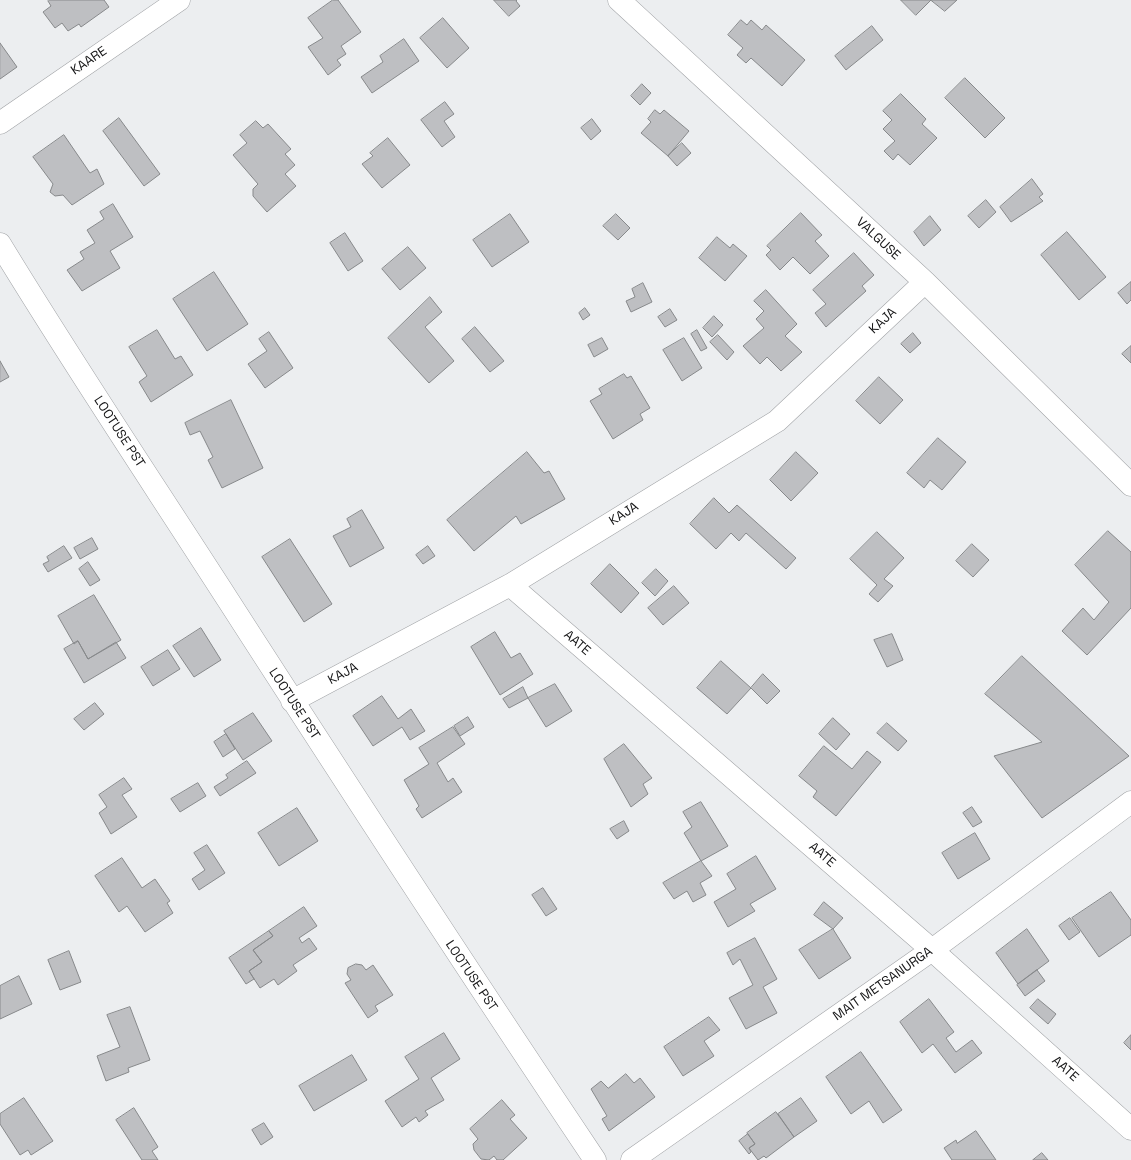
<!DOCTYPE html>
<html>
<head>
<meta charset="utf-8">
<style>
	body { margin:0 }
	canvas { display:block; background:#eceef0 }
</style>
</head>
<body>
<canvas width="1131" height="1160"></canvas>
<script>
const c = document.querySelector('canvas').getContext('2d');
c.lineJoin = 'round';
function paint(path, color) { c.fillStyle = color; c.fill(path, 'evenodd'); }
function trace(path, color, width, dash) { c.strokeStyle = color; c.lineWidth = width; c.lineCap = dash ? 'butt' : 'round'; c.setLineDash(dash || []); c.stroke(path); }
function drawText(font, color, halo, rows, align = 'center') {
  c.font = font + ' "Space Grotesk",sans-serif'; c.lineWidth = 3.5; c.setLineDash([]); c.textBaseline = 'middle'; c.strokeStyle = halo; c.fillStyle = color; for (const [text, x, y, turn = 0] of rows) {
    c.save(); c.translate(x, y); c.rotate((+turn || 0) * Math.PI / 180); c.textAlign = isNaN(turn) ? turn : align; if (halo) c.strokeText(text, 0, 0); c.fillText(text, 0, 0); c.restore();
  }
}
const building = new Path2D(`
	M49,0h55l5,7 -28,20 -2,-3 -11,7 -6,-8 -7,5 -12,-16 8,-6 -3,-5z
	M333,0h5l23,32 -20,14 5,8 -9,6 4,5 -13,10 -20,-28 15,-9 -15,-20z
	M494,0h23l-1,1 4,5 -11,10z
	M901,0h30l-15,15z
	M931,0h26l-12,11z
	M443,18l26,30 -22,20 -27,-30z
	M741,20l6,5 4,-5 11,10 4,-5 39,35 -23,26 -31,-28 -5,5 -9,-8 6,-7 -15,-13z
	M872,26l11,14 -37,30 -11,-14z
	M404,39l15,22 -47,32 -11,-16 22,-15 -3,-6z
	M0,43l17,24 -17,12z
	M965,78l40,40 -20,20 -40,-40z
	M642,84l9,9 -11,12 -9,-9z
	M901,94l25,25 -4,5 15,14 -27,27 -12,-11 -5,6 -9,-9 11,-10 -12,-12 9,-9 -9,-9z
	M445,102l9,12 -10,7 11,16 -13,10 -21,-27z
	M655,110l5,4 4,-4 25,21 -21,25 -27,-23 10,-11 -3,-3z
	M119,118l41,56 -16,12 -41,-55z
	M592,119l9,12 -10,9 -10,-12z
	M256,121l7,7 5,-4 23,25 -6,5 10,11 -10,9 11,12 -29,26 -14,-16v-7l5,-5 -25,-29 14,-12 -7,-8z
	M64,135l26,38 7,-4 7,15 -32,21 -9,-10 -8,1 -5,-4 3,-8 -20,-27z
	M388,138l22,27 -28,23 -20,-24 11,-8 -3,-3z
	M682,143l9,10 -14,13 -9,-10z
	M1032,179l11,15 -4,3 4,4 -32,21 -11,-15z
	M986,200l10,12 -17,16 -11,-12z
	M113,204l20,33 -23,14 10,17 -38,23 -15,-21 17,-11 -4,-7 15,-9 -8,-13 17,-11 -4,-7z
	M801,213l21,22 -7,6 14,15 -19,18 -17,-17 -13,13 -14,-15 5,-5 -4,-4z
	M510,214l19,28 -37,25 -19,-27z
	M616,214l14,14 -12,12 -15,-14z
	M930,216l11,14 -17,16 -10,-14z
	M1067,232l39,45 -27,23 -38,-45z
	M345,233l18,28 -15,10 -18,-28z
	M717,237l13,11 3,-4 14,12 -22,25 -26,-23z
	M408,247l18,21 -26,22 -18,-21z
	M854,253l20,22 -12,11 4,5 -40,36 -11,-14 11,-9 -13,-14z
	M214,272l34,52 -41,27 -34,-52z
	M1131,282v18l-4,4 -9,-11z
	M643,283l9,19 -21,10 -5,-11 9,-4 -3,-8z
	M766,290l31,34 -12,12 17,16 -21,19 -14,-14 -7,7 -17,-18 21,-18 -8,-9 8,-8 -10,-10z
	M430,297l12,15 -17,15 29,34 -25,22 -41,-45z
	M585,308l5,7 -7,5 -4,-7z
	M670,309l7,11 -12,7 -7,-10z
	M714,316l9,9 -11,12 -9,-9z
	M475,327l29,34 -14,11 -28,-33z
	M157,330l18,29 6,-3 12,19 -42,27 -12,-20 8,-6 -18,-29z
	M697,330l10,18 -6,3 -10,-17z
	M269,332l24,36 -28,20 -17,-24 19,-13 -8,-12z
	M913,333l8,10 -11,10 -9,-9z
	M718,335l16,17 -7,8 -17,-18z
	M602,338l6,11 -14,8 -6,-12z
	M684,338l18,30 -20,13 -19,-31z
	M1131,346v17l-9,-9z
	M0,361l9,16 -9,5z
	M624,374l3,4 4,-2 19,32 -10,6 3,6 -30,19 -23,-38 12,-7 -3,-5z
	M879,377l24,23 -23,24 -24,-23z
	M231,400l32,68 -41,20 -14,-28 5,-3 -13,-26 -10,4 -5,-12z
	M938,438l28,24 -24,28 -12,-10 -6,8 -17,-15z
	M527,452l17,21 5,-2 16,28 -44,25 -5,-8 -42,35 -27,-31z
	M796,452l22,21 -27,28 -21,-21z
	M714,498l15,15 8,-8 59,53 -10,11 -40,-36 -7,8 -8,-8 -15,16 -26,-25z
	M362,510l22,38 -34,19 -17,-31 18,-9 -4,-8z
	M1108,531l23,21v56l-44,47 -25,-24 21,-23 11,12 15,-18 -34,-37z
	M877,532l27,26 -20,21 9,7 -15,16 -9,-8 8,-9 -27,-26z
	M92,538l6,11 -18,10 -6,-11z
	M290,539l42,65 -28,18 -42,-65z
	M972,544l17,16 -16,17 -17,-16z
	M64,546l8,12 -24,14 -5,-8 6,-3 -2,-4z
	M428,546l7,10 -12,8 -7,-9z
	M88,562l12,18 -10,6 -11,-17z
	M610,564l29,29 -18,20 -30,-29z
	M656,569l12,12 -13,15 -13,-13z
	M674,586l15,17 -26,22 -15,-17z
	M94,595l27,45 -33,19 -10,-18 -4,3 -16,-28z
	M201,628l20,32 -27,17 -21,-31z
	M495,632l16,26 9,-5 13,21 -33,21 -29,-48z
	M892,634l11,26 -16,7 -13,-27z
	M78,641l10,18 28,-17 10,16 -42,25 -20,-34z
	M168,650l12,19 -27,17 -12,-19z
	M1022,656l107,100 -87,62 -48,-62 48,-14 -57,-48z
	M721,661l30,27 -24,26 -30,-26z
	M763,674l17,17 -13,13 -16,-16z
	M555,684l17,27 -26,16 -18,-29z
	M523,687l5,11 -19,10 -6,-9z
	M382,696l16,23 13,-10 14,22 -15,9 -8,-13 -29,19 -20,-30z
	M95,703l9,11 -20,16 -10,-11z
	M253,713l19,28 -29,19 -19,-29z
	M468,717l6,10 -14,9 -6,-10z
	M833,718l17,16 -14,16 -17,-16z
	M887,723l20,18 -9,10 -21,-18z
	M453,727l12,17 -28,19 11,19 5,-4 9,14 -40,26 -6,-9 3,-3 -15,-26 25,-16 -10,-16z
	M226,734l9,15 -12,8 -9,-15z
	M624,744l28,34 -9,6 5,10 -17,13 -27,-48z
	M824,746l28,23 15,-18 14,11 -45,54 -23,-19 4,-6 -18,-15z
	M247,761l9,12 -36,23 -6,-9 14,-9 -2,-3z
	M124,778l8,11 -10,6 15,22 -26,17 -12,-21 8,-6 -8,-12z
	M198,783l8,13 -26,16 -9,-13z
	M701,802l27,44 -27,15 -17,-28 8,-6 -9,-15z
	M972,807l10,15 -9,5 -10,-14z
	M297,808l21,33 -39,25 -21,-33z
	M624,821l5,10 -12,8 -7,-10z
	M975,833l15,26 -32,20 -16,-26z
	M207,845l18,28 -26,17 -7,-11 13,-9 -11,-17z
	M756,856l20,33 -26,15 5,7 -27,16 -14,-25 22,-13 -9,-15z
	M122,858l20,30 13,-9 15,22 -3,2 6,10 -28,19 -18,-26 -8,6 -24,-36z
	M701,861l11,15 -12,7 6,12 -13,7 -6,-11 -13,8 -11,-16z
	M543,888l14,21 -11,7 -14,-21z
	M1111,892l20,28v15l-32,22 -27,-39z
	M824,902l19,16 -10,11 -19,-14z
	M304,907l13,19 -18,12 3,5 7,-5 8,11 -24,16 4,6 -19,14 -4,-6 -14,9 -11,-17 13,-9 -9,-12 20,-14 -4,-5z
	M1070,918l10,14 -11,8 -10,-14z
	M833,929l18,29 -32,21 -20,-29z
	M1027,929l22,32 -31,23 -22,-31z
	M269,931l4,5 -20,14 9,12 -13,9 5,8 -8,5 -17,-26z
	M755,938l22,41 -14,8 14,26 -31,16 -17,-31 24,-13 -13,-26 -7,6 -6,-12z
	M69,951l12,31 -21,8 -12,-30z
	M356,964l6,1 4,5 7,-5 20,30 -18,11 3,5 -10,7 -23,-35 6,-3 -4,-6 1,-6z
	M1037,970l8,11 -20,15 -8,-11z
	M19,976l13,28 -32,15v-33z
	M929,999l25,33 -8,6 10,14 16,-12 10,13 -27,20 -22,-29 -11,9 -22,-31z
	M1038,999l18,15 -8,10 -18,-16z
	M130,1007l20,53 -22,8 1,4 -23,9 -9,-25 23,-9 -13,-32z
	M709,1017l11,13 -16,11 10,15 -31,20 -19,-29z
	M444,1033l16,26 -29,19 13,22 -19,11 3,4 -9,7 -3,-5 -14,10 -17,-26 34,-22 -14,-22z
	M1131,1035v15l-7,-7z
	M861,1052l41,58 -19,13 -14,-22 -18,13 -25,-37z
	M352,1055l15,25 -53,31 -15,-25z
	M626,1074l8,9 6,-5 15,19 -46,34 -7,-12 5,-3 -16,-27 10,-8 7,7z
	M24,1098l29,43 -22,14 -3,-5 -8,5 -20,-31v-10z
	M801,1098l16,23 -23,16 -16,-23z
	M502,1100l13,15 -5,4 17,19 -24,22h-6l-3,-4 -5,4 -8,-1 -7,-9 -1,-6 5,-5 -8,-10z
	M134,1108l24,39 -6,4 6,9h-16l-26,-40z
	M776,1112l18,25 -28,21 -2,-2 -6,4 -9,-12 6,-4 -8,-11z
	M264,1123l9,14 -12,8 -9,-15z
	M976,1131l20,29h-44l-8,-12 12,-8 1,3z
	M748,1134l7,10 -6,4 2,4 -2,2 -10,-13z
	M1042,1153l6,7h-15z`);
paint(building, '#bebfc2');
trace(building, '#87898b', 1);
const minor = new Path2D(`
	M619,0l306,282 206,203
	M0,123l179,-123
	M0,244c73,120 152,238 228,356 121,188 243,375 367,560
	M510,585l422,365 199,179
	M292,701l218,-116 267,-164 148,-139
	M632,1160l300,-210 199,-148`);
trace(minor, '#a2a4a7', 23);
trace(minor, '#fff', 22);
drawText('13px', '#151516', '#fff', [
	["KAARE",89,61,-34],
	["VALGUSE",878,239,43],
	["KAJA",883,321,-43],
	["LOOTUSE PST",119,432,57],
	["KAJA",624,514,-32],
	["AATE",577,643,41],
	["KAJA",343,674,-28],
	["LOOTUSE PST",294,704,57],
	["AATE",822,855,41],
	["LOOTUSE PST",471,976,56],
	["MAIT METSANURGA",883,984,-35],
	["AATE",1065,1069,42]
]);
</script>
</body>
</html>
